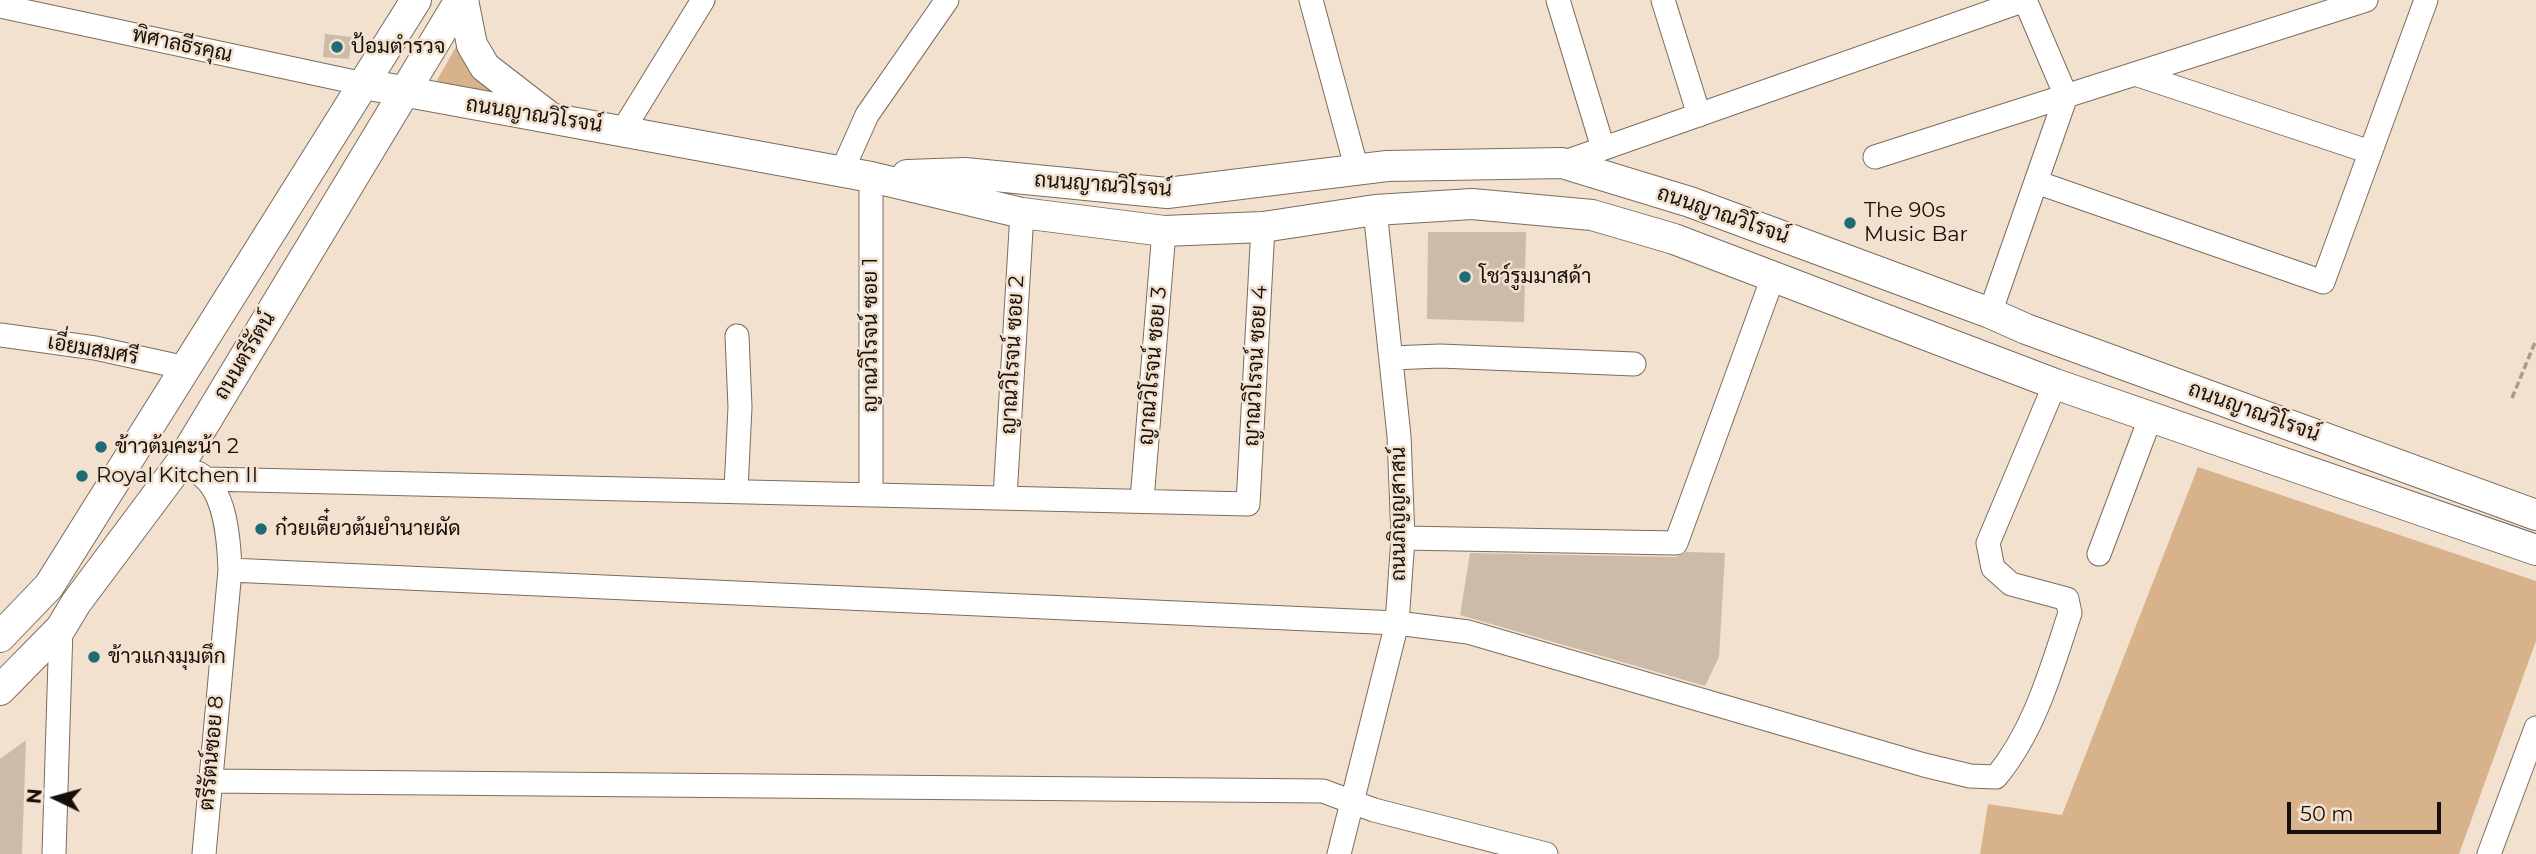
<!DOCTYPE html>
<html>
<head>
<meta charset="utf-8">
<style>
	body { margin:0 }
	#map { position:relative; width:2536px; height:854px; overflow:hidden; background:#f3e1cf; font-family:Montserrat,sans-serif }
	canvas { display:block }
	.north { position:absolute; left:21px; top:763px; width:70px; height:70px; -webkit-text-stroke:5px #f3e1cf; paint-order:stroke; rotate:275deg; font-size:19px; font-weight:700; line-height:28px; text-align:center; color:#16100a }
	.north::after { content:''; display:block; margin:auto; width:24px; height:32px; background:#16100a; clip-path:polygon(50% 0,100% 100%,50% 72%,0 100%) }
	.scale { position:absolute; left:2287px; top:802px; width:154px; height:32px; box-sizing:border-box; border:4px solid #16100a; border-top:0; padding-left:9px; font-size:21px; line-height:24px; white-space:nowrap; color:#16100a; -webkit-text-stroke:5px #f3e1cf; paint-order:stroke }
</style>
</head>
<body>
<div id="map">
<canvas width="2536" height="854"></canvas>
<div class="north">N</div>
<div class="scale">50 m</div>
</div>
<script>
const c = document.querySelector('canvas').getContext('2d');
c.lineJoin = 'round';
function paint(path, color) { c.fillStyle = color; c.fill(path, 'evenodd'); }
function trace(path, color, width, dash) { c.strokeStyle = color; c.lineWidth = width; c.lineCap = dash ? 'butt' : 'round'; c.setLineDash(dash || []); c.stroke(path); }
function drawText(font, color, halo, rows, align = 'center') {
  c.font = font + ' Montserrat,Sarabun,sans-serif'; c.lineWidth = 5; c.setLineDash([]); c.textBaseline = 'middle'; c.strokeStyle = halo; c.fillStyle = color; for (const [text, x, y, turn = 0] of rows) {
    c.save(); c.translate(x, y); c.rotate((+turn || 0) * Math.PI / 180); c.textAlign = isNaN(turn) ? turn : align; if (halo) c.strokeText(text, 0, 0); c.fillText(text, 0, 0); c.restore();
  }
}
paint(new Path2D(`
	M462,36l43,59 -69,-13z
	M2198,467l338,114v60l-77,213h-479l8,-50 74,11z`), '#d8b28b');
paint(new Path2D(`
	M325,34l27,3 -3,22 -26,-2z
	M1428,232h98l-2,90 -97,-3z
	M1686,552l39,1 -6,104 -14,29 -245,-71 10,-62 206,4z
	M26,740l-4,114h-22v-95z`), '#cdbbaa');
const minor = new Path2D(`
	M1311,0l46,170
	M1558,0l45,148
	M1663,0l36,115
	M0,6l364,78
	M2135,74l235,78
	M623,130l80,-130
	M1875,157l491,-157
	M1562,163l463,-163 41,96 -76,217
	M842,171l25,-56 80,-115
	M2036,182l287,100 103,-282
	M0,335l95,13 91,20
	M1391,358l49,-2 194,8
	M198,473c28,16 31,68 32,97l-26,284
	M208,479l1040,25 15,-277
	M736,490l4,-83 -3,-71
	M871,493v-316
	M1005,497l17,-284
	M1142,500l22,-269
	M1403,538l273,5 97,-266
	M2099,554l52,-138
	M230,570l1167,53 71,9 456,133 46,11 26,1c39,-47 55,-107 74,-164l-3,-14 -56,-15 -18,-16 -5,-25 67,-159
	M208,781l1115,10 51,19 172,44
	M54,854l7,-226
	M1339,854l58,-231 6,-85 -4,-102 -24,-226
	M2489,854l47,-126`);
const major = new Path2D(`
	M463,0l9,45 13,22 62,48
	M364,84l507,93 151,36 142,18 99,-4 112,-17 97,-6 120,11 82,24 381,145 481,166
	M907,175l58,-2 202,20 220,-27 175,-3 128,39 300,111 36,16 510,186
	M0,637l49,-51 367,-586
	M0,690l61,-62 15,-25 104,-139 280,-464`);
trace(minor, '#7c6c5c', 25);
trace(major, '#7c6c5c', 32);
trace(new Path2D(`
	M2512,398l24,-58`), '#a99b8d', 3.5, [7, 3.5]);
trace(minor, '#fff', 23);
trace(major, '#fff', 30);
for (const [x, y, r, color] of [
	[337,47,7,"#206b73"],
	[1850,223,7,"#206b73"],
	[1465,277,7,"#206b73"],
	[101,447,7,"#206b73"],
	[82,476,7,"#206b73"],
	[261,529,7,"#206b73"],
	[94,657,7,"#206b73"]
]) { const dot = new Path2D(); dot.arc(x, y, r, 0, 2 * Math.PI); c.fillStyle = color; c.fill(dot); trace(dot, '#f3e1cf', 2.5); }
drawText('21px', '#16100a', '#f3e1cf', [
	["พิศาลธีรคุณ",182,45,12],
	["ถนนญาณวิโรจน์",534,115,9],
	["ถนนญาณวิโรจน์",1103,185,4],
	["ถนนญาณวิโรจน์",1723,215,19],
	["ญาณวิโรจน์ ซอย 1",871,335,-90],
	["เอี่ยมสมศรี",93,350,10],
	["ญาณวิโรจน์ ซอย 2",1013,355,-87],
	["ถนนตรีรัตน์",245,356,-59],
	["ญาณวิโรจน์ ซอย 3",1153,366,-85],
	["ญาณวิโรจน์ ซอย 4",1256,366,-87],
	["ถนนญาณวิโรจน์",2254,412,20],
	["ถนนภิญญสาสน์",1399,514,-90],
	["ตรีรัตน์ซอย 8",212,753,-85]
]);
drawText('21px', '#16100a', '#f3e1cf', [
	["ป้อมตำรวจ",351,47],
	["The 90s",1864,211],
	["Music Bar",1864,235],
	["โชว์รูมมาสด้า",1479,277],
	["ข้าวต้มคะน้า 2",115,447],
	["Royal Kitchen II",96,476],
	["ก๋วยเตี๋ยวต้มยำนายผัด",275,529],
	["ข้าวแกงมุมตึก",108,657]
], 'left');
</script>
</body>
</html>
